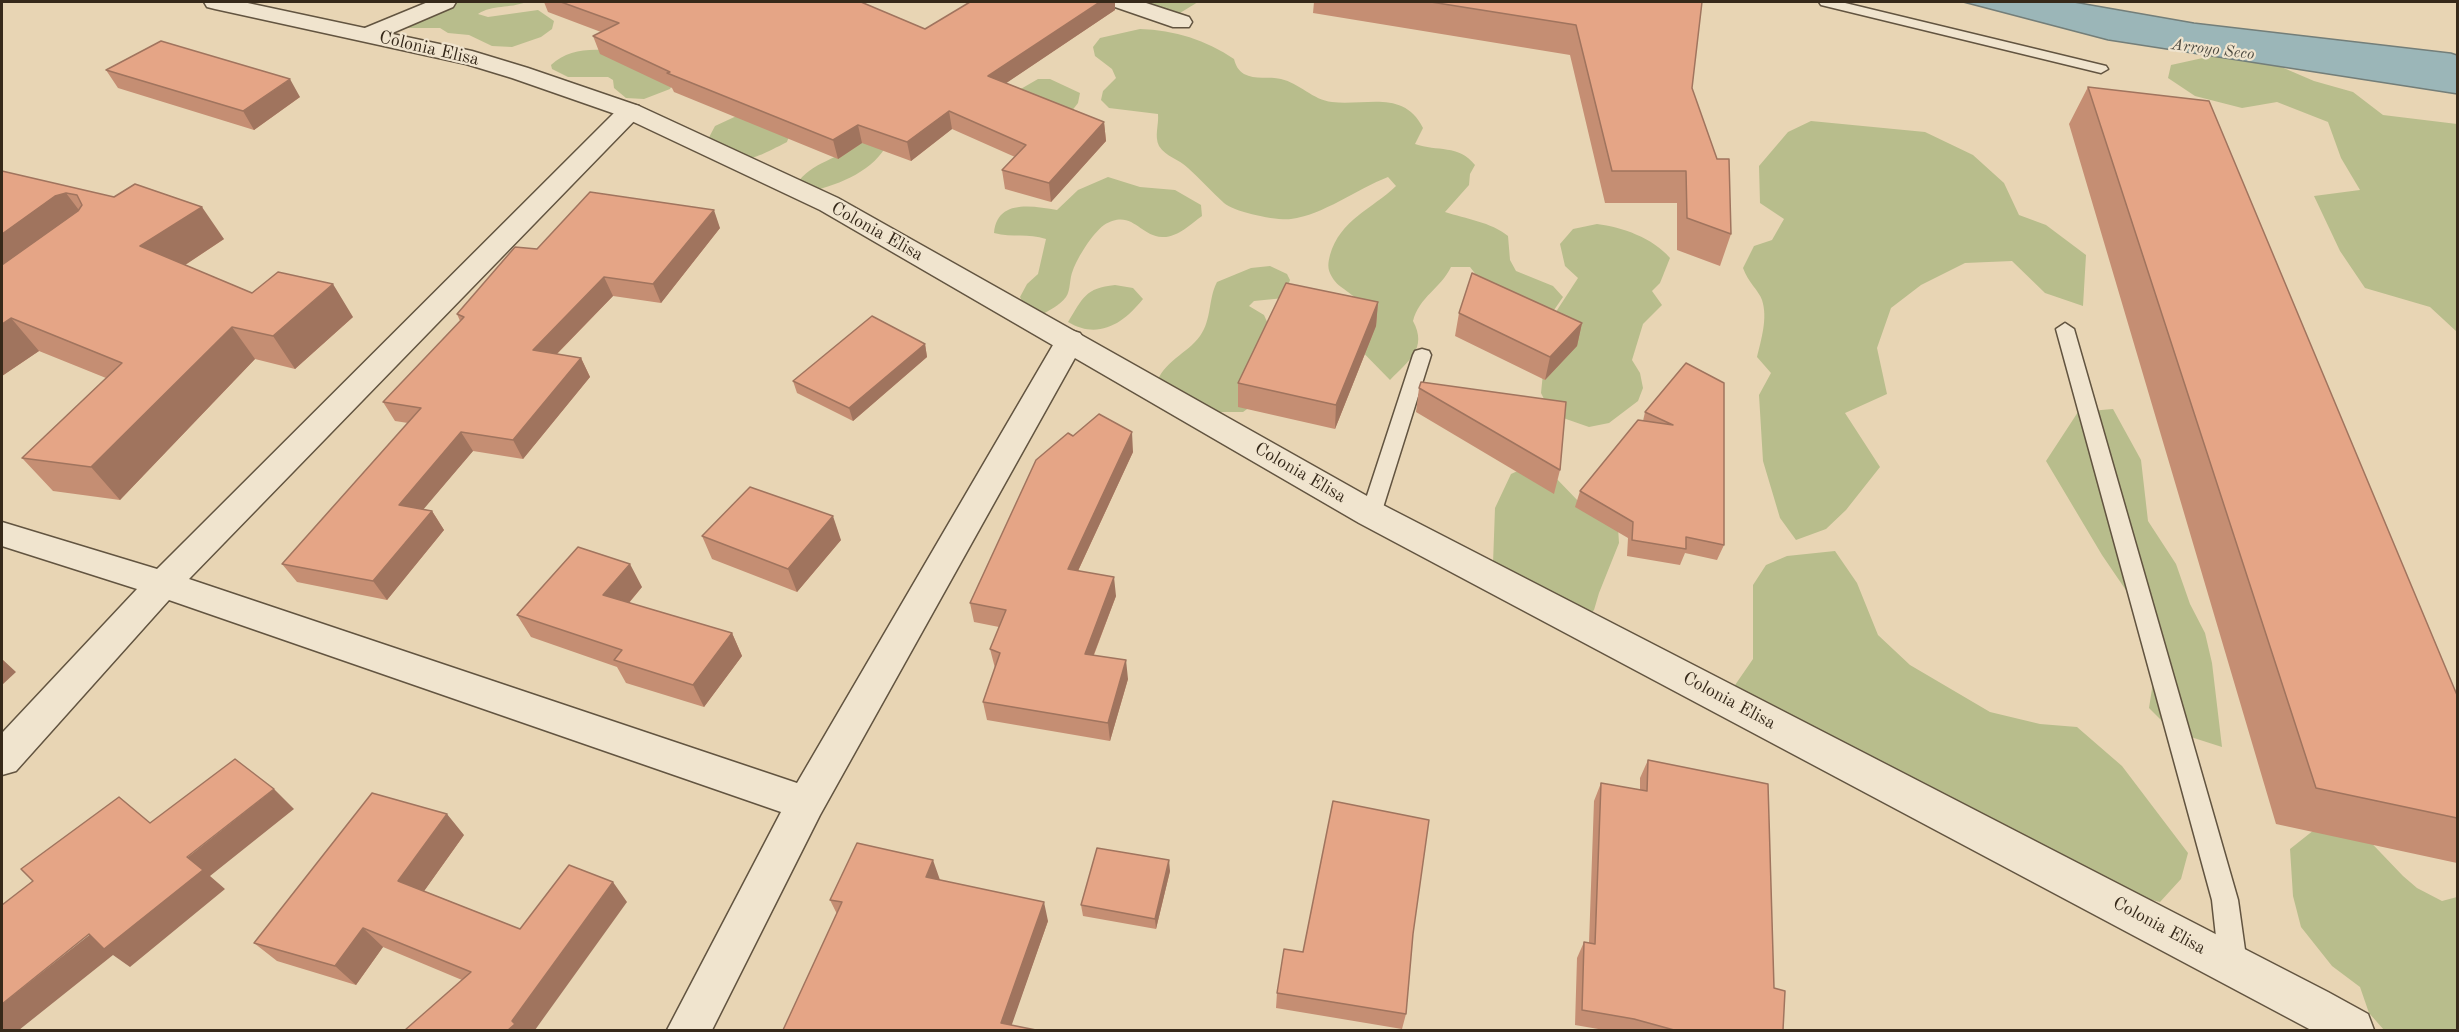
<!DOCTYPE html>
<html>
<head>
<meta charset="utf-8">
<style>
	body { margin:0 }
	#map { position:relative; width:2459px; height:1032px; overflow:hidden; background:#e8d5b4; font-family:"Old Standard TT",serif }
	canvas { display:block }
	.frame { position:absolute; inset:0; border:3px solid #36291a; pointer-events:none }
</style>
</head>
<body>
<div id="map">
<canvas width="2459" height="1032"></canvas>
<div class="frame"></div>
</div>
<script>
const c = document.querySelector('canvas').getContext('2d');
c.lineJoin = 'round';
function paint(path, color) { c.fillStyle = color; c.fill(path, 'evenodd'); }
function trace(path, color, width, dash) { c.strokeStyle = color; c.lineWidth = width; c.lineCap = dash ? 'butt' : 'round'; c.setLineDash(dash || []); c.stroke(path); }
function drawText(font, color, halo, rows, align = 'center') {
  c.font = font + ' "Old Standard TT",serif'; c.lineWidth = 4.5; c.setLineDash([]); c.textBaseline = 'middle'; c.strokeStyle = halo; c.fillStyle = color; for (const [text, x, y, turn = 0] of rows) {
    c.save(); c.translate(x, y); c.rotate((+turn || 0) * Math.PI / 180); c.textAlign = isNaN(turn) ? turn : align; if (halo) c.strokeText(text, 0, 0); c.fillText(text, 0, 0); c.restore();
  }
}
paint(new Path2D(`
	M434,2h92c-17,7 -33,2 -48,12l10,3 50,-7 16,11 -2,8 -11,8 -29,10 -20,-1 -23,-11 -21,-2 -8,-5h-35l-10,-7z
	M1133,2h65l-23,14z
	M1140,29c35,1 66,11 94,30 2,7 4,11 10,15 11,6 25,2 37,5 18,4 32,21 51,23 34,4 72,-13 91,26l-8,16c22,8 44,0 60,21l-5,9 -1,11 -24,27c21,7 46,10 63,24l2,24 6,11 37,15 10,11 -11,16 -72,-33 -10,-13h-19c-10,21 -32,30 -38,54 15,28 -5,40 -23,59l-46,-47 20,-24c-10,-18 -25,-19 -32,-32 -5,-8 -4,-14 -2,-22 10,-35 42,-46 66,-69l-8,-9c-31,12 -65,38 -97,42 -14,2 -57,-7 -67,-16 -12,-11 -24,-24 -36,-35 -9,-9 -22,-11 -29,-22 -5,-10 0,-21 -1,-32l-49,-6 -8,-8 2,-9 13,-13 -4,-9 -17,-13 -2,-9 7,-9z
	M602,50l71,34 -3,5 -26,10 -18,-1 -12,-10 -1,-8 -5,-3h-40l-16,-8 -1,-4c14,-13 32,-16 51,-15z
	M2221,54l51,9 42,18 39,11 30,23 74,9v208l-27,-25 -65,-19 -25,-37 -26,-55 46,-6 -19,-32 -13,-36 -51,-20 -35,6 -47,-12 -27,-18 3,-13z
	M1038,79h12l30,14 -2,10 -7,9 -52,-22z
	M756,107l37,17 -6,18c-41,21 -41,22 -82,3l10,-19z
	M1811,121l114,11 48,23 31,28 15,32 27,10 40,30 -3,51 -38,-13 -33,-32 -47,2 -44,22 -30,23 -14,40 10,46 -42,19 35,54 -34,43 -20,19 -30,11 -16,-22 -17,-57 -4,-66 12,-22 -14,-16c4,-17 11,-39 5,-57 -3,-9 -14,-18 -19,-32l11,-22 18,-6 12,-21 -24,-16 -1,-37 29,-34z
	M859,141l26,7c-15,25 -51,39 -79,44l-10,-7c15,-24 44,-25 63,-44z
	M1108,177l32,10 35,3 26,15 1,11c-11,8 -25,22 -40,21 -23,-1 -30,-29 -58,-12 -12,9 -26,32 -31,45 -4,9 -2,20 -7,27 -7,9 -17,13 -26,19l-14,-7 -6,-12 7,-13 11,-10 8,-35c-18,-6 -33,-1 -52,-6 3,-34 38,-27 63,-23l21,-20z
	M1597,224c25,3 56,14 73,34l-10,25 -8,8 10,14 -19,19 -11,36 8,13 3,15 -5,13 -29,22 -20,4 -23,-8 -17,-10 -8,-16 7,-69 30,-46 -13,-12 -5,-22 13,-15z
	M1270,266l17,8 3,6 -6,18 -30,3 -5,5 15,9 8,18 -22,74 -7,5h-21l-20,5 -46,-32c7,-24 31,-31 44,-49 12,-17 8,-37 17,-54l34,-14z
	M1115,285l18,3 10,11c-20,25 -45,41 -75,23 15,-24 17,-34 47,-37z
	M2113,409l28,51 7,61 28,43 14,40 15,29 7,30 10,84 -50,-16 -23,-23 9,-58 -24,-48 -32,-47 -56,-94 32,-49z
	M1533,464l20,11 28,29 37,23 1,16 -20,50 -5,17 -13,13 -88,-59 2,-56 16,-34z
	M1835,551l22,32 21,52 32,30 80,47 50,12 37,3 45,39 66,87 -7,26 -21,23 -49,-12 -378,-202 20,-29v-74l13,-20 21,-9z
	M2358,829l45,47 14,12 25,13 15,-4v133h-73l-15,-17 -9,-26 -28,-21 -31,-39 -8,-31 -3,-47 24,-19z`), '#b8bd8c');
const water = new Path2D(`
	M1963,2h111l120,21 257,30 6,2v39l-349,-54z`);
paint(water, '#9bb6b8');
trace(water, '#737e79', 1.5);
const service = new Path2D(`
	M1819,2h22l265,64 2,3 -7,4 -280,-68z
	M2065,323l9,6 164,571 9,64 -4,9 -10,4 -10,-4 -4,-9 -7,-64 -156,-571z
	M1422,349l7,2 2,4 -50,159 -3,6 -7,2 -7,-2 -3,-6 52,-159 2,-4z`);
const minor = new Path2D(`
	M428,2h28l-3,5 -77,33h-16l-3,-5 3,-5z
	M1112,2h31l46,15 3,5 -3,5h-16l-58,-20z
	M630,104l9,2 3,5 -3,5 -450,463 608,204 263,-450 10,-3 10,3 5,7 -265,475 -108,215h-45l114,-218 -612,-212 -153,171 -14,4v-42l135,-144 -135,-43v-24l155,47 464,-463z`);
const tertiary = new Path2D(`
	M204,2h39l229,49 56,17 111,38 199,92 545,307 945,487 40,22 6,16h-63l-952,-507 -539,-313 -199,-94 -109,-38 -46,-14 -251,-55 -8,-2z`);
trace(service, '#625440', 3);
trace(minor, '#625440', 3);
trace(tertiary, '#625440', 3);
paint(service, '#f0e4ce');
paint(minor, '#f0e4ce');
paint(tertiary, '#f0e4ce');
paint(new Path2D(`
	M544,2h317l64,27 190,-19 -109,73 98,39 2,19 -55,61 -46,-13 -3,-19 13,-13 -63,-28 -41,32 -49,-18 -24,16 -164,-67 -2,-4 -72,-34 -7,-18 8,-4 -53,-20z
	M1314,2h388l-10,86 39,146 -11,32 -43,-16v-47h-72l-35,-148 -257,-42z
	M106,70l194,27 -46,33 -136,-42z
	M2088,87l369,608v168l-181,-39 -207,-700z
	M2,171l222,68 -39,26 67,28 101,24 -58,52 -40,-10 -135,141 -67,-9 -31,-33 84,-80 -67,-27 -37,25z
	M720,228l-59,75 -48,-7 -56,58 24,4 9,19 -67,82 -50,-8 -50,58 9,2 12,19 -57,70 -90,-18 -15,-18 126,-141 -13,-2 -12,-19 77,-81 -3,-7 80,-65z
	M1378,302l-2,24 -41,103 -97,-22v-24z
	M1459,313l123,10 -5,23 -32,34 -90,-44z
	M925,344l2,13 -74,64 -56,-28 -4,-12z
	M1686,363l38,182 -7,15 -32,-7 -5,12 -53,-9 1,-18 -53,-31 5,-16 63,-70 2,-9z
	M1419,388l141,82 -6,24 -138,-82z
	M1073,436l60,16 -55,119 38,25 -22,59 34,24 -18,62 -123,-21 -4,-18 12,-34 -5,-19 9,-22 -25,-5 -4,-19z
	M702,536l139,4 -44,52 -85,-33z
	M642,587l-13,16 103,30 10,23 -38,51 -78,-24 -9,-16 -86,-30 -14,-22z
	M1648,760l126,228 9,42h-179l-29,-5 2,-67 7,-16 5,1 5,-142 7,-18 39,7v-12z
	M464,835l-40,56 96,38 107,-27 -165,78 -79,-33 -27,38 -79,-24 -23,-18z
	M1170,871l-14,58 -73,-13 -2,-11z
	M940,880l108,41 -37,104 -228,5 54,-116 -7,-14z
	M1413,934l-7,80 -4,15 -126,-21 1,-15 26,-41z`), '#c58e73');
paint(new Path2D(`
	M1100,2h15v8l-125,84 -2,-18z
	M290,79l10,18 -46,33 -11,-19z
	M949,111l3,18 -41,32 -4,-19z
	M1104,122l2,19 -55,61 -2,-19z
	M858,125l4,18 -24,16 -5,-19z
	M66,193l25,33 -89,60v-52l53,-38z
	M202,207l22,32 -60,40 -24,-33z
	M714,210l6,18 -59,75 -8,-19z
	M604,277l9,19 -71,73 -9,-19z
	M333,284l20,33 -58,52 -22,-33z
	M1378,302l-2,24 -41,103 1,-24z
	M11,318l28,33 -37,25v-52z
	M1582,323l-5,23 -32,34 5,-23z
	M232,327l23,32 -135,141 -29,-33z
	M925,344l2,13 -74,64 -4,-13z
	M581,358l9,19 -67,82 -10,-19z
	M461,432l12,19 -62,73 -12,-19z
	M1132,432l1,20 -63,136 -2,-19z
	M432,511l12,19 -57,70 -14,-19z
	M833,516l8,24 -44,52 -9,-23z
	M630,564l12,23 -26,31 -13,-23z
	M1114,577l2,19 -29,76 -2,-18z
	M732,633l10,23 -38,51 -11,-22z
	M2,659l14,13 -14,13z
	M1126,660l2,19 -18,62 -2,-18z
	M274,789l20,20 -84,67 15,13 -95,78 -17,-12 -94,75h-17v-26z
	M447,814l17,21 -47,66 -19,-20z
	M933,860l7,20 -14,-3z
	M1169,860l1,11 -14,58 -1,-10z
	M613,882l14,20 -92,128h-27l4,-9z
	M1044,902l4,19 -38,109 -9,-7z
	M363,928l20,19 -27,38 -21,-19z`), '#a0745e');
const building = new Path2D(`
	M561,2h300l64,27 45,-27h130l-112,74 116,46 -55,61 -47,-13 24,-25 -77,-34 -42,31 -49,-17 -25,15 -166,-67 3,-1 -77,-36 26,-13z
	M1431,2h271l-10,86 25,71h12l2,75 -44,-16 -1,-47h-74l-36,-146z
	M161,41l129,38 -47,32 -137,-41z
	M2088,87l121,14 248,594v123l-141,-30z
	M2,171l112,26 21,-13 67,23 -62,39 112,47 26,-21 55,12 -60,52 -41,-9 -141,140 -69,-9 100,-95 -111,-45 -9,6v-59l76,-54 4,-6 -5,-10 -11,-2 -11,3 -53,38z
	M590,192l124,18 -61,74 -49,-7 -71,73 48,8 -68,82 -52,-8 -62,73 33,6 -59,70 -91,-17 139,-156 -38,-6 81,-85 -7,-3 58,-67 22,2z
	M1472,273l110,50 -32,34 -91,-44z
	M1286,283l92,19 -42,103 -98,-22z
	M872,316l53,28 -76,64 -56,-27z
	M1686,363l38,20v162l-38,-8v12l-54,-9 1,-18 -53,-31 58,-71 35,5 -28,-13z
	M1421,382l145,20 -6,68 -141,-82z
	M1099,414l33,18 -64,137 46,8 -29,77 41,6 -18,63 -125,-21 17,-49 -10,-4 16,-39 -36,-7 66,-143 32,-27 5,3z
	M750,487l83,29 -45,53 -86,-33z
	M578,547l52,17 -27,31 129,38 -39,52 -79,-25 8,-10 -105,-35z
	M235,759l39,30 -87,68 16,13 -99,79 -15,-15 -87,70v-99l31,-24 -12,-12 98,-72 31,26z
	M1648,760l120,24 6,204 11,3 -2,39h-109l-40,-11 -52,-9 2,-68 11,2 6,-161 46,8z
	M372,793l75,21 -49,67 122,48 49,-64 44,17 -101,139 3,3 -7,6h-103l66,-58 -108,-44 -28,38 -81,-23z
	M1333,801l96,19 -16,114 -7,80 -129,-21 7,-44 19,3z
	M857,843l76,17 -7,17 118,25 -43,121 35,7h-253l59,-128 -12,-2z
	M1097,848l72,12 -14,59 -74,-14z`);
paint(building, '#e5a586');
trace(building, '#a0745e', 1.5);
drawText('italic 16px', '#4f4c42', '#f0e4ce', [
	["Arroyo Seco",2213,50,7]
]);
drawText('18px', '#36291a', '#f0e4ce', [
	["Colonia Elisa",429,49,13],
	["Colonia Elisa",877,232,29],
	["Colonia Elisa",1300,473,30],
	["Colonia Elisa",1729,701,28],
	["Colonia Elisa",2159,926,28]
]);
</script>
</body>
</html>
